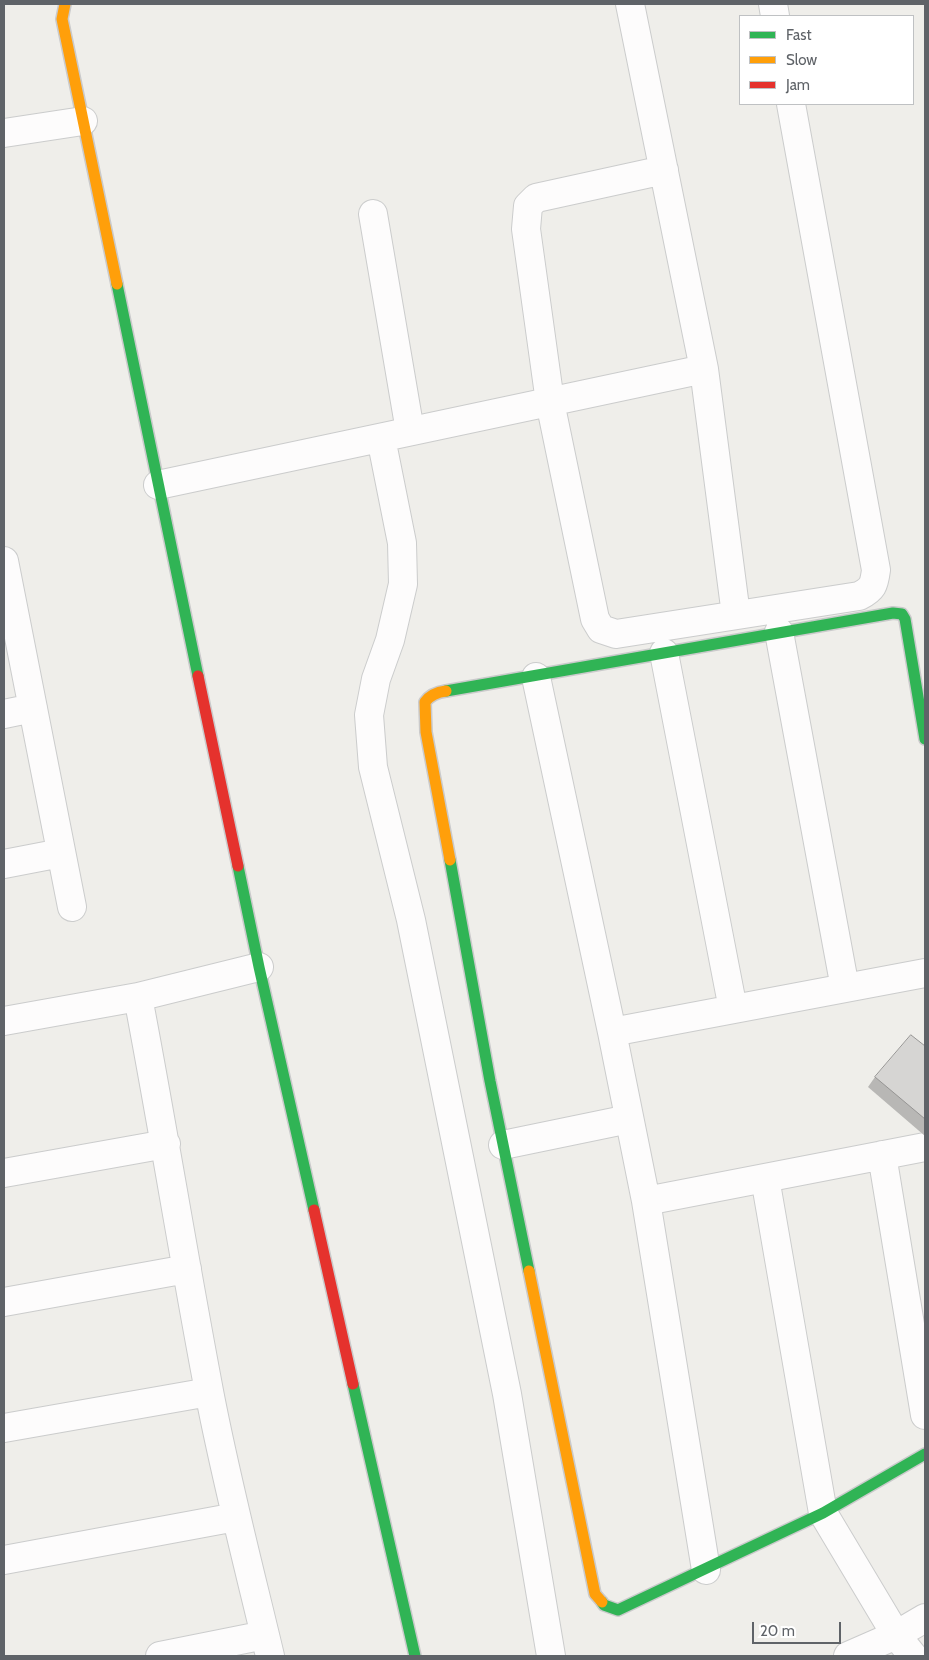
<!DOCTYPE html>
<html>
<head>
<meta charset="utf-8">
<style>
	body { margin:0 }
	#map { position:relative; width:929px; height:1660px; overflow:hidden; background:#efeeea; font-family:Cabin,sans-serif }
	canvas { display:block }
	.frame { position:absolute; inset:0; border:5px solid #5f6368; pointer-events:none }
	.legend { position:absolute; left:739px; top:15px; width:175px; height:90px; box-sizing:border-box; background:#fff; border:1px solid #bfc1c3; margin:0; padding:6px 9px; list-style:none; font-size:15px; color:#5f6368 }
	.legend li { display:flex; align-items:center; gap:10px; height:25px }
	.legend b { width:25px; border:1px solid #bfc1c3 }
	.scale { position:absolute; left:752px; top:1622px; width:89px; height:22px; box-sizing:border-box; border:2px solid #5f6368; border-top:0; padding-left:6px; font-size:15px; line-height:18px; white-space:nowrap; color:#5f6368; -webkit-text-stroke:4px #fff; paint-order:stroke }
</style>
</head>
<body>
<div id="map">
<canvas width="929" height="1660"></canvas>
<div class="frame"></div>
<ul class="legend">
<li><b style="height:6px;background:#30b455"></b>Fast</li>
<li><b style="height:6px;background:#ff9f0a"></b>Slow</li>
<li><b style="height:6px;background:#e5322d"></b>Jam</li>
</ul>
<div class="scale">20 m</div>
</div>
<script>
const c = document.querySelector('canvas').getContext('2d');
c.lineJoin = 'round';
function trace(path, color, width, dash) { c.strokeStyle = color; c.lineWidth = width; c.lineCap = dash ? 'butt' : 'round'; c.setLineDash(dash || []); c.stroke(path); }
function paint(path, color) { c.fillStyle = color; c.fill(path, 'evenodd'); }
const street = new Path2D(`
	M630,4l74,365 32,246
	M773,4l2,12
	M4,133l79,-12
	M664,170l-128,28 -8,8 -2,23 24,173 45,217 6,10 15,5 243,-38c14,-7 15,-11 17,-26l-85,-466
	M373,214l37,217
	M381,438l21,105 1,41 -13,56 -14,39 -7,36 4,52 38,153 96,474 44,262
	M158,485l546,-116
	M4,561l68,346
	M779,632l66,356
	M664,653l69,356
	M536,677l76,355
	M4,714l29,-6
	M4,864l57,-11
	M138,997c25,131 46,263 71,394 17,89 40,177 61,265
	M4,1021l134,-24 121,-30
	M503,1145l126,-26
	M882,1155l43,260
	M4,1173l162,-29
	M765,1178l58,335 73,122 17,21
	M646,1201l279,-54
	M4,1302l183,-33
	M4,1428l205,-36
	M4,1560l232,-43
	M706,1570l-60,-369 -34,-169 313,-59
	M160,1656l105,-21
	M848,1656l48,-21 29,-17`);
const fast = new Path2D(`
	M117,284l81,392
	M446,691l447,-78 9,1 3,5 20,120
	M450,860l40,221 39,190
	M238,866l21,101 55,243
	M353,1384l62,272
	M602,1602l2,3 14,5 205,-97 102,-59`);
const slow = new Path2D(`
	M65,4l-3,15 55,265
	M446,691c-8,1 -16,4 -21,11l1,30 24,128
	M529,1271l66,323 7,8`);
const jam = new Path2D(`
	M198,676l40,190
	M314,1210l39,174`);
trace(street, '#cbcccc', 30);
trace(fast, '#cacacb', 14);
trace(slow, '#cacacb', 14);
trace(jam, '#cacacb', 14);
trace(street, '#fdfcfc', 28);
trace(fast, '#30b455', 11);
trace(slow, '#ff9f0a', 11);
trace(jam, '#e5322d', 11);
paint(new Path2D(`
	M925,1046v90l-57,-49 7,-10z`), '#b8b7b5');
const building = new Path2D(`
	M911,1035l14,11v73l-50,-42z`);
paint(building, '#d6d5d3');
trace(building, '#969594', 1);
</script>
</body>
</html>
